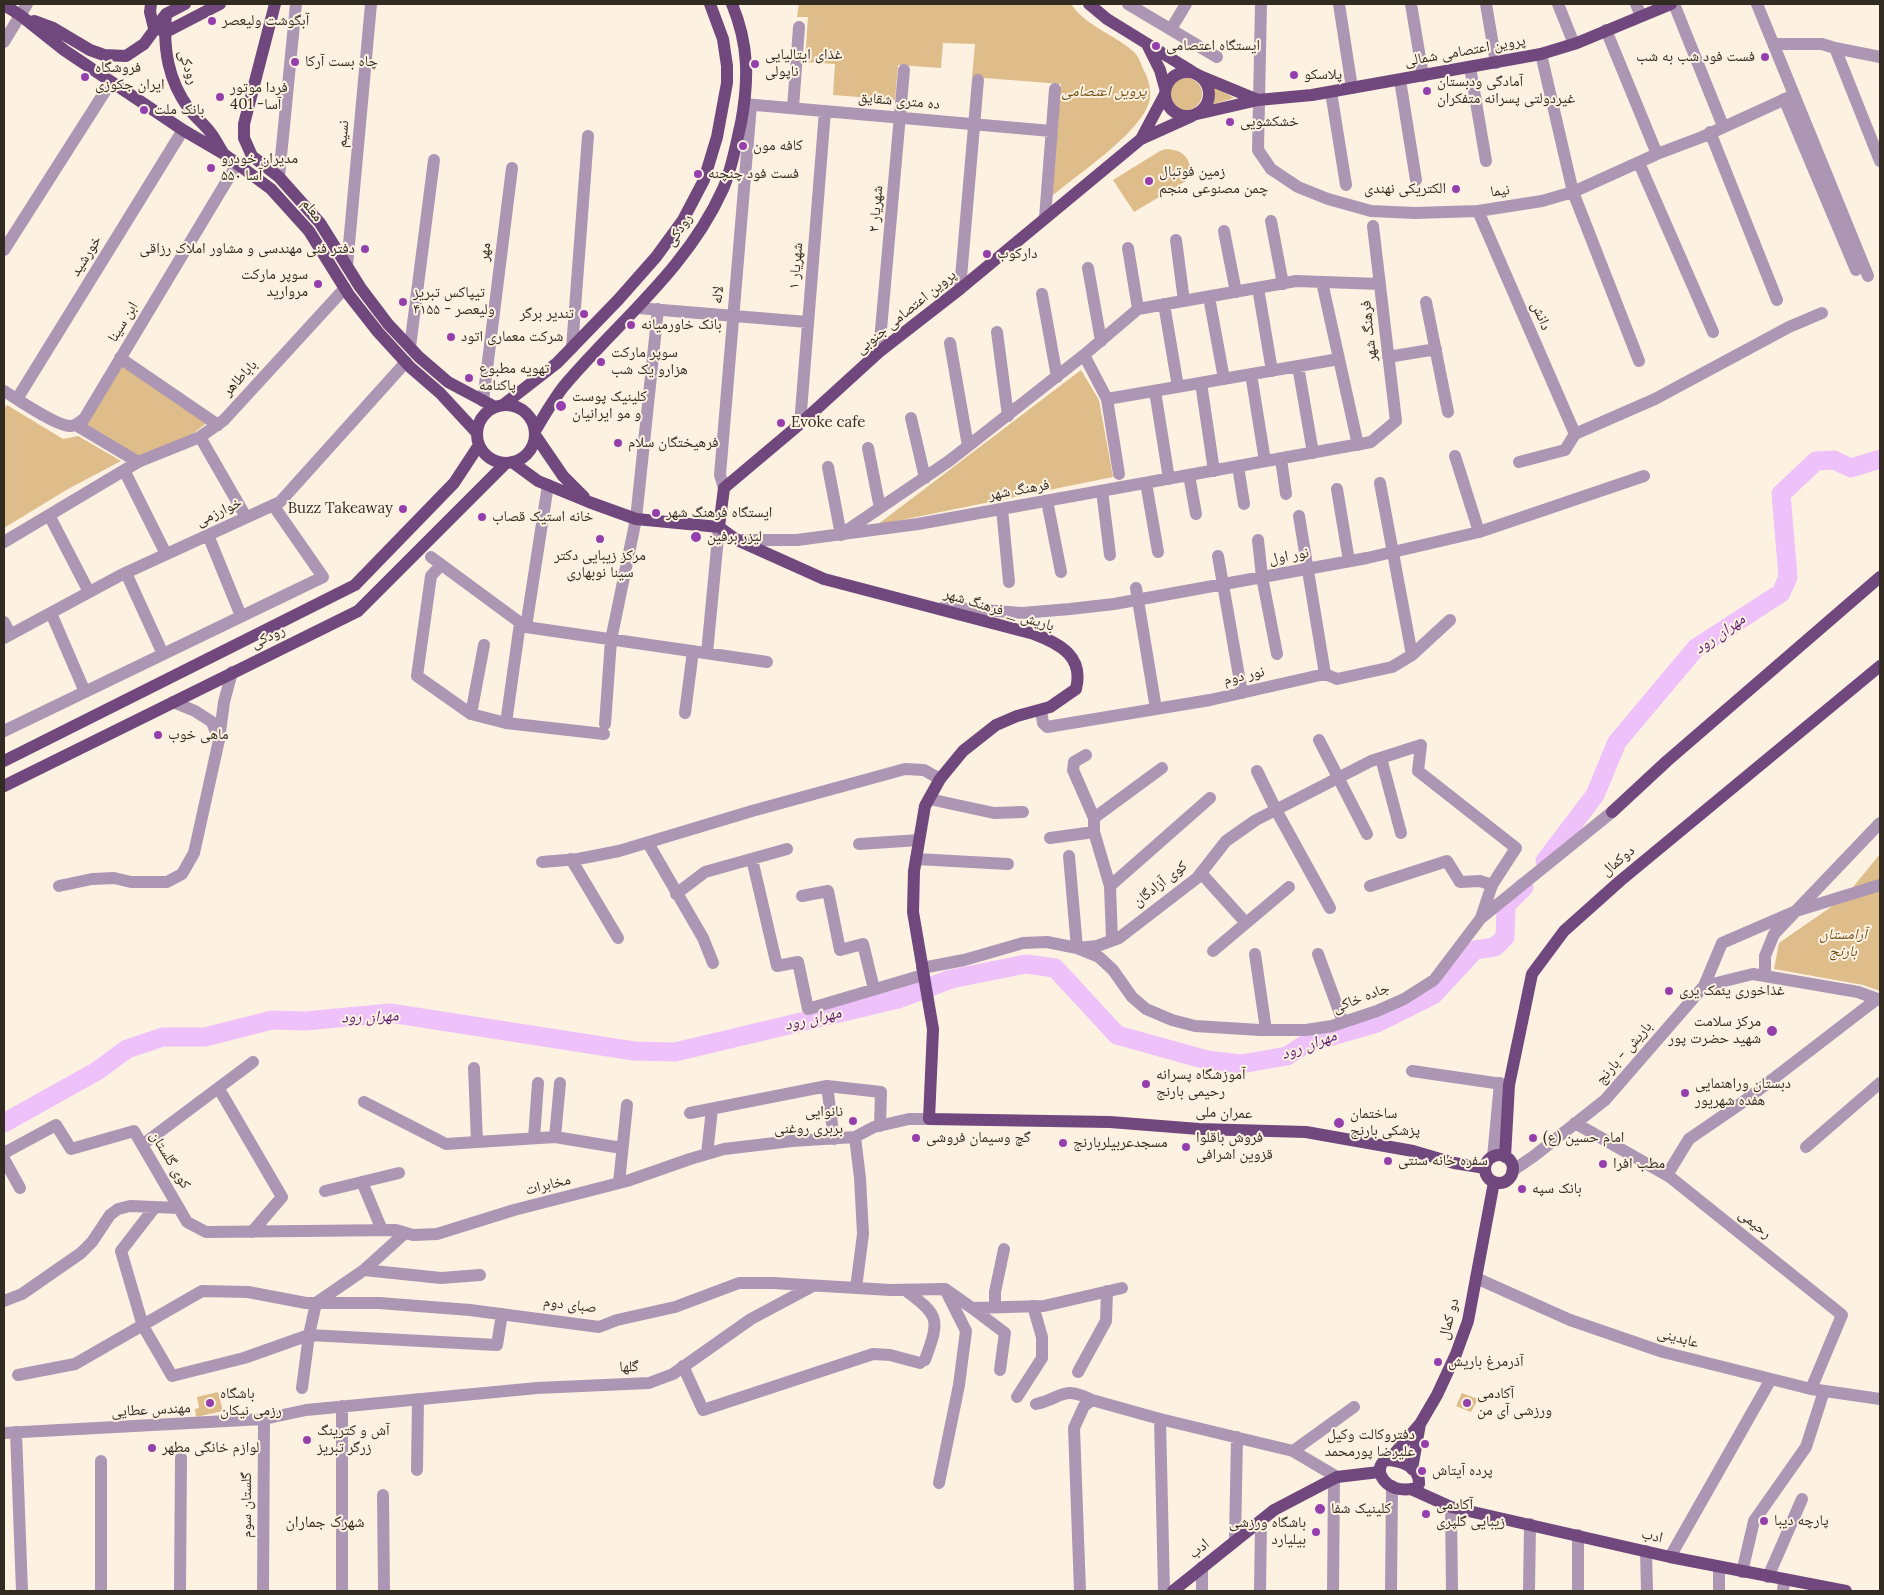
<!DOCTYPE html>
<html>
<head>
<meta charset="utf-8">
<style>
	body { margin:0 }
	#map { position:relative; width:1884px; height:1595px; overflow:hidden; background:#fdf2e2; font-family:Lora,serif }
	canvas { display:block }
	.frame { position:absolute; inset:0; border:5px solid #312b21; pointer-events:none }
</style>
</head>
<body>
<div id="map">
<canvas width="1884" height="1595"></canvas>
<div class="frame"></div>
</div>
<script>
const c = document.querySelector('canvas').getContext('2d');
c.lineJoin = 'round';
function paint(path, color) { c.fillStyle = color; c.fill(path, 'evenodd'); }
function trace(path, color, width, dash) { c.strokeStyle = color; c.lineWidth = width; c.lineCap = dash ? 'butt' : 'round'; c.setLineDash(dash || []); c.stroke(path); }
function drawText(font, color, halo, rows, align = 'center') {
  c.font = font + ' Lora,"Noto Naskh Arabic",serif'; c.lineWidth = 4; c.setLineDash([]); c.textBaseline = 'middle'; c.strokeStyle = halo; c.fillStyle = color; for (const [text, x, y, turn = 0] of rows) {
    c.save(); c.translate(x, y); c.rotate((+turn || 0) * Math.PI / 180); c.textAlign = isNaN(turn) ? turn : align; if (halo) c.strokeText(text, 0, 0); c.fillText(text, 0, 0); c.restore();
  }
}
paint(new Path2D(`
	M799,4h272c16,23 43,30 63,48 4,4 7,11 9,17 6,9 10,26 5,36 -12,31 -70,69 -96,91l9,-112 -89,-7 3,-33 -32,-1 -2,25 -43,-3 -3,35 -62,-5 2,-31 -30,-2 3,-45h-11z
	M1170 94a16 16 0 1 1 32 0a16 16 0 1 1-32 0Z
	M1213,86l21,12 -23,7 3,-12z
	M1166,149c19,0 30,14 20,32l-52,31 -21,-32 47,-29z
	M122,364l85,59 -17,13 -53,21 -50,-30 -1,-6z
	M1081,370l18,30 14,77 -236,48z
	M7,405l56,34 15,-3 43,25 -53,28 -64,39v-119z
	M1880,854v137l-17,-6 -89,-16 5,-26 65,-45z
	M218,1392l5,19 -27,6 -1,-8 4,-1 -2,-11z
	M1462,1393l16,6 -7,13 -15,-6z`), '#debd8a');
trace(new Path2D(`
	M1545,861l50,-66 22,-53 79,-94 85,-55 7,-16 -7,-83 35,-33 18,-1 17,8 29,-9
	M4,1123l93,-52 30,-22 36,-12h42l67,-17 33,1 85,-8 244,38 41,1 223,-53 53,-20 75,-15 29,4 62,67 90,25 34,4 46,-8 20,-13 70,-20 56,-28 42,-45 20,-3 10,-10 1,-32 18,-18`), '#eec1fa', 19);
trace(new Path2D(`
	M1128,4l89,53
	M1261,4l-3,146 13,19 27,18 30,12 43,12 44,2 63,-2 64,-10 31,-9 84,-38 45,-17 92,-42
	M1339,4l13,84
	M1411,4l12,72
	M1486,4l10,59
	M1558,4l16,40
	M1636,4l5,12
	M1674,4l49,122
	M1757,4l111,272
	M1171,29l15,-25
	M1606,30l51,124
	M4,42l23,-38
	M1774,44h48l13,4 45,113
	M1835,48l45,9
	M1541,54l32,138 66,169
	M1470,67l16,94
	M1400,80l16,100
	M1331,92l15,93
	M1784,99l72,171
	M744,104l307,27
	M793,108l6,-81
	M1710,132l67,168
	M1639,163l74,169
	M279,177l17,-173
	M1478,211l97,223
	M1045,218l10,-129
	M1271,221l12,63
	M1224,231l12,61
	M1176,240l8,61
	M1128,248l10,61
	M4,250l107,-168
	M347,266l24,-262
	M1088,268l13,73
	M1322,282l36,163
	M1258,288l14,83
	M960,289l18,-209
	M1042,294l15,83
	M1209,297l15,82
	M1426,302l22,110
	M1164,304l14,83
	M638,308l169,14
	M997,332l11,84
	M950,343l18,103
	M410,347l24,-187
	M572,348l16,-212
	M879,352l25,-282
	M1084,355l23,44 232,-40
	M1388,357l48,-8
	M120,358l98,67
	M1298,366l15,87
	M1251,374l14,87
	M1201,383l13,88
	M4,391c13,8 52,35 66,35 6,0 9,-4 14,-7l153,-255
	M1155,391l14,88
	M17,399l166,-269
	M1107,399l12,75
	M483,401l29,-233
	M911,418l14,60
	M800,424l25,-313
	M76,425l62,37 62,-25 24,-17 121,-132
	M200,437l46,80
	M868,448l12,60
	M1455,456l24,76
	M1281,459l5,35
	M1519,462l46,-12 10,-16 80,-35 134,-72 33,-14
	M1238,466l6,38
	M828,467l13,68
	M124,470l42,84
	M1189,475l7,39
	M1146,483l12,69
	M1380,483l32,172
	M724,488l-4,-13 31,-370
	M1337,489l12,72
	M1102,491l8,64
	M1047,501l14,71
	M1002,509l7,73
	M49,515l40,77
	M1299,516l26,158
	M843,533l106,-72 135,-106 54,-46 158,-28 84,3
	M208,535l33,81
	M737,540h60l121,-16 453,-82 25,-21 -23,-195
	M1258,540l4,37 15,77
	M4,542l134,-80
	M1218,556l24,137
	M431,557l95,70 241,35
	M441,565l-10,11 -14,100 54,38 35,9 98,11
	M126,573l37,81
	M1136,588l20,121
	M944,607l78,6 48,-4 44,-5 253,-46 112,-26 165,-56
	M51,613l34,79
	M4,622l6,12
	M526,627l22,-142
	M4,638l117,-63 159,-73 126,-140
	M707,653l12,-126
	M173,702l22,9 17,11 7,18
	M1041,710l2,13 4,4 163,-27 115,-26 12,5 55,-12 20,-12 38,-35
	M685,713l8,-62
	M471,714l13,-69
	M506,723l14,-100
	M605,724l6,-84 25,-121 22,-210
	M4,731l319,-154 -50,-72
	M1319,740l48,94
	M1086,755l-12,7 -1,8 21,48v14l16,54
	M1381,758l20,75
	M1257,771l19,39 54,98
	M929,799l65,14 29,-1
	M1094,818l68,-50
	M1050,838l44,-6
	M648,843l55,95 10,25
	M859,844l60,-4
	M1069,856l8,92
	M571,859l47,79
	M752,859l25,107 21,-4 10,47 115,-34
	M916,859l92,5
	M542,862l36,-3 41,-8 133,-40 153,-42 19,1 16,9
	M1201,873l45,50
	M59,886l33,-7 22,-1 17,4h36l15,-8 12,-21 25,-113 5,-38 8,-30
	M1370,886l77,-25 13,21 20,-1 12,4
	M676,894l29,-22 82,-23
	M802,896l26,-5 12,59 23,-6 11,45
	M1112,940l-2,-54 100,-88
	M1079,949l20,8 14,13 19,27 14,12 26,11 23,6 65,4h46l26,-4 45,-15 27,-12 30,-19 47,-62 131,-106
	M1213,951l76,-64
	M1255,954l11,76
	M1318,954l25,68
	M922,968l42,-8 59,-17 24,-1 30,6 20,-2 22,-8 78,-60 29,-37 30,-21 115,-59 50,-16 -3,26 98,77 -24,37 -11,33
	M1765,976v-20l9,-22 106,-111
	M1704,986l18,-43 74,-32 84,-26
	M474,1068l3,74
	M1412,1071l97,14
	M827,1086l7,53
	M219,1089l63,108 -30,35
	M364,1102l82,42 109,-7 67,11
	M690,1113l137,-27 54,6 -1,34
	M1575,1123l95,54 172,138 -31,74
	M555,1137l5,-54
	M855,1137l5,41 3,56 -7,54
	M534,1138l4,-55
	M142,1145l111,-83
	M1806,1147l74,-64
	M4,1153l52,-28 15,24 63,-18 53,91 19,10 190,-2 17,5 24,-1 77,-24 113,-29 63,-22 34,-10 68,-8 63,-4 19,-10 35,-8h20
	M707,1154l5,-45
	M1493,1157l7,-74
	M4,1159l16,29
	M1512,1171l22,-15 71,-56 99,-114 49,-12 105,18 22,8
	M1667,1175l22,-36 54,-37 134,-103
	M362,1182l20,48
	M619,1183l8,-78
	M325,1191l74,-18
	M155,1207l-34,44 22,75 29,50 72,-18 65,-23 188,10 5,-31
	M364,1270l77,8 39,-3
	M1476,1278l94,42 93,32 148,37 69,10
	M905,1290c35,26 35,29 20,70
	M4,1301l18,-7 59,-41 11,-11 18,-27 8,-6 12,-3 49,2
	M316,1303l48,-33 41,-37
	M995,1307v-15l9,-43
	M972,1308l33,25 -5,37
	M683,1366l20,44 170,-56 17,1 30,8
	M1078,1372l28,-51 1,-30
	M18,1375l57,-11 127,-73 46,1 58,11h73l91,7 129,17 18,-7 58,-13 64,-24h34l117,7 55,-1 27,19 72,-2 78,-18
	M302,1388l7,-53 7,-32
	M1017,1397l25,-39v-21l-9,-31
	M1036,1404c27,-6 26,-19 56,-4
	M342,1406v185
	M1160,1419l4,172
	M16,1432l6,159
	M4,1433l260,-14 42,-9 231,-22 112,-5 24,-9 78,-55 60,-32
	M1293,1451l61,-44
	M101,1461v130
	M417,1470l1,-71
	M939,1483l20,-98 7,-54 -20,-40
	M383,1495l1,96
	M1451,1507l1,84
	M1578,1535v56
	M1235,1541l2,-104
	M1646,1551l1,40
	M1670,1557l101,-178
	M1742,1572l12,-51 52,-74 18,-56
	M1768,1577l34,-78
	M180,1591l1,-133
	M263,1591l1,-172
	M1080,1591l-6,-163 10,-22 8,-6 68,19 133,32 44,26
	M1202,1591v-24
	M1260,1591l1,-70
	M1333,1591l1,-113
	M1391,1591l1,-105
	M1529,1591l1,-67
	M1719,1591v-24
	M1783,1591l1,-11`), '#ad96b4', 12);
trace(new Path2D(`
	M151,4l-1,8 4,16
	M275,4l-31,120v14l8,18 27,21 41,46 40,64 28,37 31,33 29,25 47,25
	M1089,4l18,15 86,53
	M4,5l16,10 44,35 119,80 41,24 47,35 38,42 40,64 29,37 32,35 30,26 37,40
	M166,14c-3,35 2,66 23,95 6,8 15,15 21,23 5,6 8,13 12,19
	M34,21l19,7 37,22 14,5 22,1 18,-12 22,-30 19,-10
	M164,33l56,-29
	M1148,46l12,24 5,18
	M1165 94a22 22 0 1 1 44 0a22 22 0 1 1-44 0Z
	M1200,76l58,24
	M1197,114l61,-14 54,-5 229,-41 36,-11 94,-39
	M1141,139l24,-45
	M477 434a29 29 0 1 1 58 0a29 29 0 1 1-58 0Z
	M503,405l54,-42 61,-63 38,-43 27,-37 21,-40 13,-43 10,-54v-17l-4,-27 -13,-35
	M535,431c9,-15 18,-31 29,-45 55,-65 123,-117 159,-197 9,-20 13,-45 18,-66 8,-43 8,-78 -9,-119
	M535,435l28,41 21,21
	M512,462l26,19 51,21 47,17 83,8 18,13 87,39 210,55c27,10 50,23 42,55l-26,18 -33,9 -21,9 -33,26 -23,28 -15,27 -11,65 -1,41 20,117 -4,90 181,3 89,7 107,3 107,19 41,12 31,5
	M719,527l5,-39 76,-64 79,-72 81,-63 181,-150 51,-23
	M4,761l351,-176 99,-102 25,-38
	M4,786l354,-175 148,-148
	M1612,812l55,-51 213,-184
	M1485 1169a14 14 0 1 1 28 0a14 14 0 1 1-28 0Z
	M1505,1157l4,-72 23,-111 32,-43 56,-50 260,-215
	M1385,1460c14,0 35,6 34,24l-3,4c-7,2 -14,2 -21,0 -11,-4 -22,-18 -10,-28z
	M1389,1460l31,-36 17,-29 19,-41 12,-33 26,-139
	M1412,1469l8,-45
	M1411,1489l40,18 219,50 176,34
	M1173,1591l101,-81 63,-33 42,-5`), '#71487d', 12);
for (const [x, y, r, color] of [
	[212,21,5,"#953fac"],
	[1156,46,5,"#953fac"],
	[1765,57,5,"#953fac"],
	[295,62,5,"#953fac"],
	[755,64,5,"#953fac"],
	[1294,75,5,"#953fac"],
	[85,77,5,"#953fac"],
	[1427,91,5,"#953fac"],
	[220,97,5,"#953fac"],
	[144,110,5,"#953fac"],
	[1230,122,5,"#953fac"],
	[743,146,5,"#953fac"],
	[211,168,5,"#953fac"],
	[698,174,5,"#953fac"],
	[1149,181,5,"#953fac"],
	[1456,189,5,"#953fac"],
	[365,249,5,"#953fac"],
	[987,254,5,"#953fac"],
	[318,284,5,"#953fac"],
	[403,302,5,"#953fac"],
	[584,314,5,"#953fac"],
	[631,325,5,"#953fac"],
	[451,337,5,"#953fac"],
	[601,362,5,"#953fac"],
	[469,378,5,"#953fac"],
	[561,406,6,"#953fac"],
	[781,423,5,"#953fac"],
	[618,443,5,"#953fac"],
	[403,509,5,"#953fac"],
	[656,513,5,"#953fac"],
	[482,517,5,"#953fac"],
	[696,537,6,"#953fac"],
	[600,539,5,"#953fac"],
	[158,735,5,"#953fac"],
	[1669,991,5,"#953fac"],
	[1772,1031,6,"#953fac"],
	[1146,1084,5,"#953fac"],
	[1685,1093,5,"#953fac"],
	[853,1121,5,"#953fac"],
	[1339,1123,6,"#953fac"],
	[916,1138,5,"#953fac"],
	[1533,1138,5,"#953fac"],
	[1063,1143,5,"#953fac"],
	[1186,1147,5,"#953fac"],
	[1388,1161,5,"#953fac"],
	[1603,1164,5,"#953fac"],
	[1522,1189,5,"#953fac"],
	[1438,1362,5,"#953fac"],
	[210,1403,5,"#953fac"],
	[1467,1403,5,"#953fac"],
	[307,1440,5,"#953fac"],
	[1425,1444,5,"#953fac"],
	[152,1448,5,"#953fac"],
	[1422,1471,5,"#953fac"],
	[1320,1509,6,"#953fac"],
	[1426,1514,5,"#953fac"],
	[1764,1521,5,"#953fac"],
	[1316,1532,5,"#953fac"]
]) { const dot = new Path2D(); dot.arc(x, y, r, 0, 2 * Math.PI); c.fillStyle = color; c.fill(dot); trace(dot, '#fdf2e2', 2); }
drawText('15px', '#312b21', '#fdf2e2', [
	["آبگوشت ولیعصر",222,21],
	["ایستگاه اعتصامی",1166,46],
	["غذای ایتالیایی",765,55],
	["ناپولی",765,72],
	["فست فود شب به شب",1755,57,"right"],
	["چاه بست آرکا",305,62],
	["فروشگاه",95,68],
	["ایران جکوزی",95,85],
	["پلاسکو",1304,75],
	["آمادگی ودبستان",1437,82],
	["غیردولتی پسرانه متفکران",1437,99],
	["فردا موتور",230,88],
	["401 -آسا",230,105],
	["بانک ملت",154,110],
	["خشکشویی",1240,122],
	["کافه مون",753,146],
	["مدیران خودرو",221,159],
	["۵۵۰ آسا",221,176],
	["زمین فوتبال",1159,172],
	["چمن مصنوعی منجم",1159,189],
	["فست فود چنچنه",708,174],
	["الکتریکی نهندی",1446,189,"right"],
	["دفتر فنی مهندسی و مشاور املاک رزاقی",355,249,"right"],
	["دارکوب",997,254],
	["سوپر مارکت",308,275,"right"],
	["مروارید",308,292,"right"],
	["تیپاکس تبریز",413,293],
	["ولیعصر - ۴۱۵۵",413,310],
	["تندیر برگر",574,314,"right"],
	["بانک خاورمیانه",641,325],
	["شرکت معماری اتود",461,337],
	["سوپر مارکت",611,353],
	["هزارو یک شب",611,370],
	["تهویه مطبوع",479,369],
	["پاکنامه",479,386],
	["کلینیک پوست",572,397],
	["و مو ایرانیان",572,414],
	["Evoke cafe",791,423],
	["فرهیختگان سلام",628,443],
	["Buzz Takeaway",393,509,"right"],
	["ایستگاه فرهنگ شهر",666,513],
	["خانه استیک قصاب",492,517],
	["لیزر برفین",707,537],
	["مرکز زیبایی دکتر",600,556,"center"],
	["سینا نوبهاری",600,573,"center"],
	["ماهی خوب",168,735],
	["غذاخوری یئمک یری",1679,991],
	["مرکز سلامت",1761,1022,"right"],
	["شهید حضرت پور",1761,1039,"right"],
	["آموزشگاه پسرانه",1156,1075],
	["رحیمی بارنج",1156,1092],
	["دبستان وراهنمایی",1695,1084],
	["هفده شهریور",1695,1101],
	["نانوایی",843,1112,"right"],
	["بربری روغنی",843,1129,"right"],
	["ساختمان",1350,1114],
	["پزشکی بارنج",1350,1131],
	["گچ وسیمان فروشی",926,1138],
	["فروش باقلوا",1196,1138],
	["قزوین اشرافی",1196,1155],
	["امام حسین (ع)",1543,1138],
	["مسجدعربیلربارنج",1073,1143],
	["سفره خانه سنتی",1398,1161],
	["مطب افرا",1613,1164],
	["بانک سپه",1532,1189],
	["آذرمرغ باریش",1448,1362],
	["باشگاه",220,1394],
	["رزمی نیکان",220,1411],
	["آکادمی",1477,1394],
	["ورزشی آی من",1477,1411],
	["آش و کترینگ",317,1431],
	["زرگر تبریز",317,1448],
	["دفتروکالت وکیل",1415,1435,"right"],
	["علیرضا پورمحمد",1415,1452,"right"],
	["لوازم خانگی مطهر",162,1448],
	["پرده‌ آیتاش",1432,1471],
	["آکادمی",1436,1505],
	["زیبایی گلپری",1436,1522],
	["کلینیک شفا",1331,1509],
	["پارچه دیبا",1774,1521],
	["باشگاه ورزشی",1306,1523,"right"],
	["بیلیارد",1306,1540,"right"]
], 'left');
drawText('15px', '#312b21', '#fdf2e2', [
	["پروین اعتصامی شمالی",1465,51,-10],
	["رودکی",188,67,72],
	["ده متری شقایق",899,101,5],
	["نسیم",343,134,-85],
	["نیما",1500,191,-8],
	["شهریار ۲",876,209,-85],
	["معلم",312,210,51],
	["رودکى",679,230,-56],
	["مهر",485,252,-83],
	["خورشید",86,256,-58],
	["شهریار ۱",796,266,-85],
	["لاله",718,295,-85],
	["پروین اعتصامی جنوبی",906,312,-39],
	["دانش",1541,316,67],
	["ابن سینا",123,322,-59],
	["فرهنگ شهر",1369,331,-96],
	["باباطاهر",240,378,-47],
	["فرهنگ شهر",1019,490,-10],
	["خوارزمی",219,512,-25],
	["نور اول",1289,556,-10],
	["باریش _ فرهنگ شهر",999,610,17],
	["رودکی",268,637,-25],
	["نور دوم",1244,676,-13],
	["دوکمال",1618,861,-40],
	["کوی آزادگان",1160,884,-38],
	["جاده خاکی",1361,998,-21],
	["باریش - بارنج",1624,1053,-49],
	["عمران ملی",1224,1113,2],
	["کوی گلستان",170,1160,59],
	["مخابرات",548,1185,-14],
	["رحیمی",1755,1224,39],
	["صبای دوم",570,1305,7],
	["دو کمال",1449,1319,-75],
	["عابدینی",1678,1338,15],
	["گلها",629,1367,-1],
	["مهندس عطایی",151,1410,-3],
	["گلستان سوم",247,1505,-90],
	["ادب",1652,1536,13],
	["ادب",1199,1549,-39]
]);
drawText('italic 15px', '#705012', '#fdf2e2', [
	["پروین اعتصامى",1104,92],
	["آرامستان",1843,935],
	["بارنج",1843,952]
]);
drawText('italic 16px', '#622173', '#fdf2e2', [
	["مهران رود",1720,634,-35],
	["مهران رود",370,1017,-2],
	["مهران رود",813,1019,-13],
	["مهران رود",1309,1045,-20]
]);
drawText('16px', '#372a14', '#fdf2e2', [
	["شهرک جماران",325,1522]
]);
</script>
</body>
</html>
